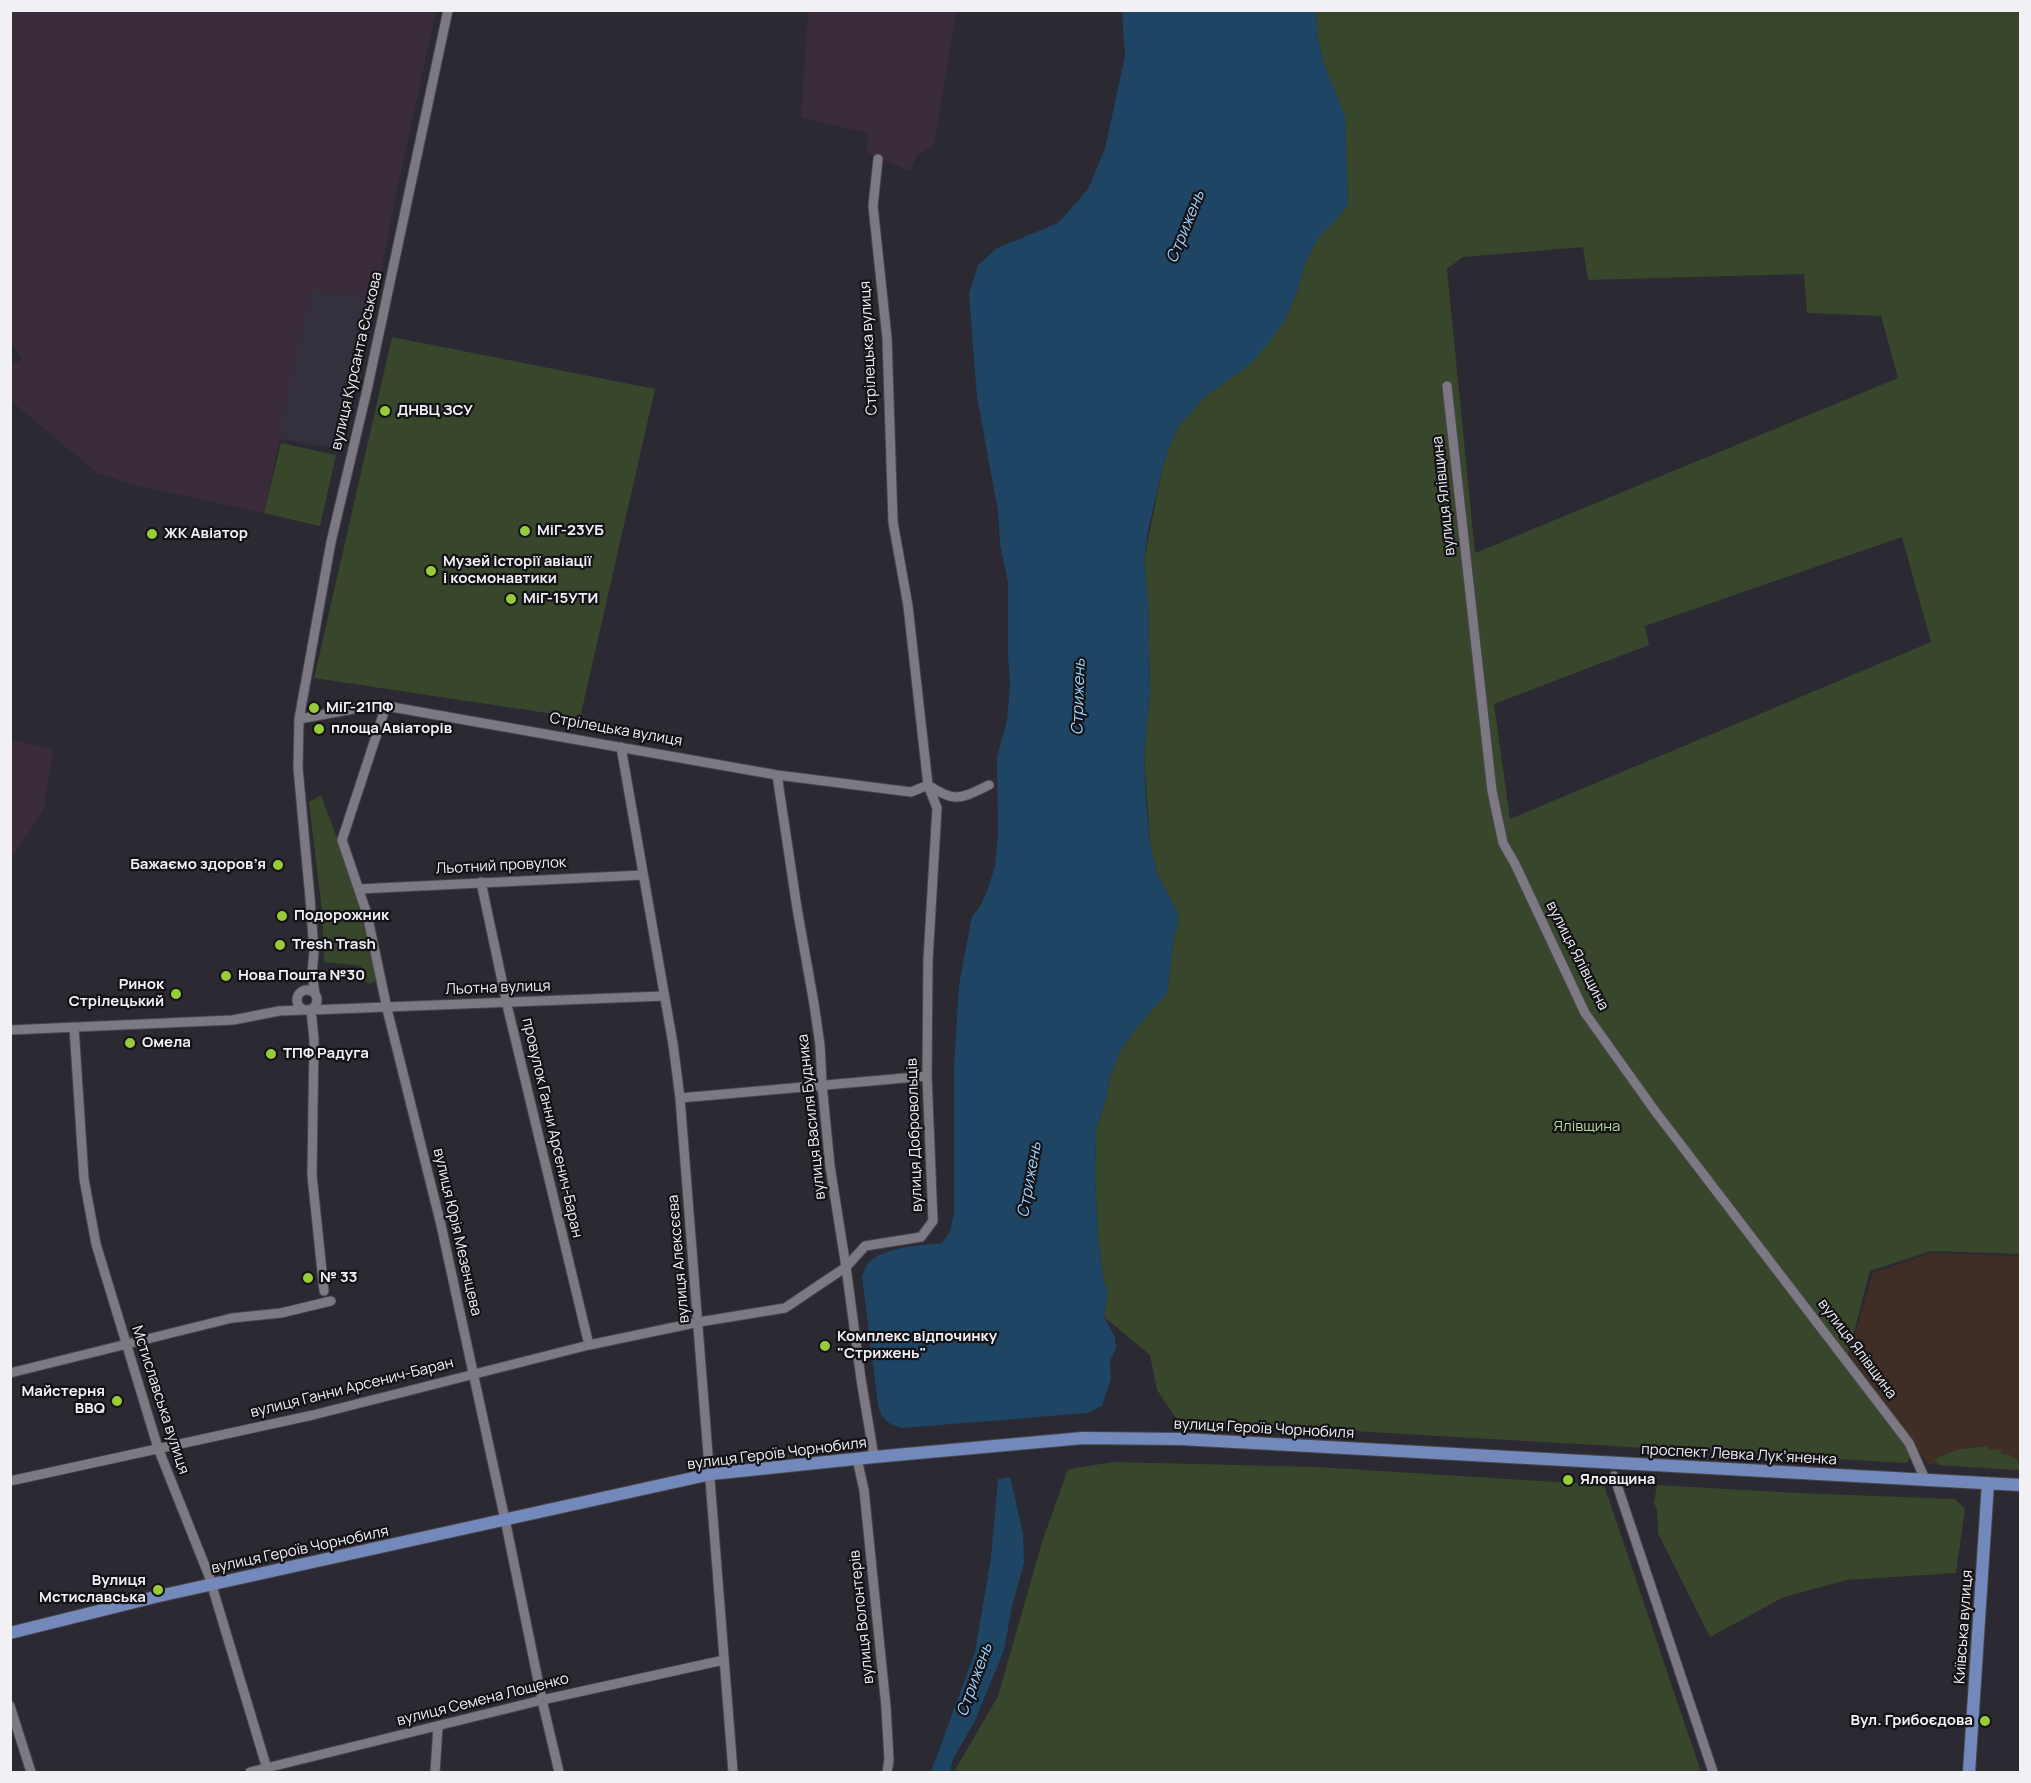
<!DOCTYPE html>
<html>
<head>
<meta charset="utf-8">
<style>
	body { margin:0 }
	#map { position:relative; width:2031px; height:1783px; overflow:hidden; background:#2b2931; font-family:Manrope,sans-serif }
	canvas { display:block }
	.frame { position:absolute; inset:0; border:12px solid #f1f0f5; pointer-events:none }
</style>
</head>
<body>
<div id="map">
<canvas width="2031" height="1783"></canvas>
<div class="frame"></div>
</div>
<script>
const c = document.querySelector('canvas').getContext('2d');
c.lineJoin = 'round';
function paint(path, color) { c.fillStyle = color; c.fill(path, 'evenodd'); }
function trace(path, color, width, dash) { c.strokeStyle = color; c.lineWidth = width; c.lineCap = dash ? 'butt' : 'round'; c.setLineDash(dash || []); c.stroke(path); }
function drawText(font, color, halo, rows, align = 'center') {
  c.font = font + ' Manrope,sans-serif'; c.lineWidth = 4.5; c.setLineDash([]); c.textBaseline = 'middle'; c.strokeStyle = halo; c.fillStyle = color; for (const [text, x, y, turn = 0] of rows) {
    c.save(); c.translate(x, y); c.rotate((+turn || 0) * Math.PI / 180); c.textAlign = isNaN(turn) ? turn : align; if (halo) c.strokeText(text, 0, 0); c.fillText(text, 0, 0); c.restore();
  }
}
paint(new Path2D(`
	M1932,1253l88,3v215l-92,-7 -79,-109 24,-82z`), '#3f2d26');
paint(new Path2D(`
	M10,11h426l-42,193 -18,96 -65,-9 -47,222 -126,-27 -41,-13 -86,-72v-37l11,-4 -12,-18z
	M808,11h149l-22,130 -1,5 -17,9 -7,16 -44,-19 2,-19 -67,-15z
	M11,739l42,11 -9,60 -30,45 -4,-1z`), '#3a2c3a');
paint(new Path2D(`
	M311,290l65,10 -35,149 -61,-10 1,-15z`), '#35303e');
paint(new Path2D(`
	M1316,11h704v1243l-89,-3 -61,20 -25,95 68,87 -6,10 -729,-42 -21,-31 -7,-35 -46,-38 4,-25 -5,-14 -5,-43 -3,-59 1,-47 11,-33 3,-20 10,-25 18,-25 29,-33 7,-55 4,-14v-10l-21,-41 -7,-30 -6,-88 6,-62 -2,-91 -4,-42 19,-95 14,-37 28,-31 45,-33 35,-44 12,-29 8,-27 12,-25 31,-33 -3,-89 -20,-50 -7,-27zM1583,247l5,33 216,-6 3,39 74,3 17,62 -423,175 -28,-284 16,-12zM1902,537l29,105 -421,177 -16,-115 155,-59 -4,-19z
	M392,337l263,52 -75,329 -266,-40z
	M281,443l55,12 -16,71 -56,-13z
	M321,795l36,97 19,89 -7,3 -7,-5 -1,-13 -37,-4 -2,-51 -13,-109z
	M1988,1446v3l13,1v4l9,1 10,8v5l-5,2 -76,-5 -3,-4 -3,-1 23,-10z
	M1114,1462l203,5 287,18 97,287h-747l44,-76 44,-154 26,-73z
	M1657,1485l141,8 157,6 10,10 -9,64 -109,7 -63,17 -74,40 -52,-104 -1,-23 -3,-7z`), '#38462c');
paint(new Path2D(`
	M1122,11h194l2,29 7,27 20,49 3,90 -31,34 -12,24 -8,27 -12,29 -17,24 -18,20 -45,33 -28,31 -14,37 -15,66 -4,29 4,42 2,91 -6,62 2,47 4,41 7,30 21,41v10l-4,14 -7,55 -29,33 -18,25 -10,25 -3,20 -11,33 -1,47 3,60 5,42 5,14 -4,25 11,20 1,11 -6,13 1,17 -9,28 -15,7 -184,15c-15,-3 -20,-8 -25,-22l-16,-130c2,-4 4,-10 6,-13 15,-16 54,-18 74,-20l8,-11 4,-19v-147l5,-81 13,-69 7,-8 9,-19 7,-23 3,-33 -1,-76 10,-37 3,-36 -2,-28v-73l-8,-39 -2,-33 -21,-114 -8,-103 9,-29 19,-17 61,-25 30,-34 17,-40 20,-93z
	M1010,1477l13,56 1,30 -12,43 -8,44 -29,71 -22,38 -3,13h-19l44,-120 16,-94 7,-79z`), '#1e4664');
const minor = new Path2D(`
	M1447,386l45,405 11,52 12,21 70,149 70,98 254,332 16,36
	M386,706l-44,134 25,74 21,99 53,212 66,304 35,171 17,72
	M299,719l76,-14 11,1 391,69 134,17 17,-7c27,18 32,14 61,0
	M621,747l52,297 7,54 53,674
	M777,775l20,133 17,96 6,41 2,39 8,82 16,101 15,112 13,78
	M481,882l27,127 81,336
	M359,889l284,-14
	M297 1000a10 10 0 1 1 20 0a10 10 0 1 1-20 0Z
	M315,994l-3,-19 2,-24 -4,-53 -12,-130 1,-49 32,-177 36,-152 81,-380
	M74,1027l10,152 12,65 62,204 51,128 59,196
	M10,1030l223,-10 46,-9 26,-1
	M680,1098l247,-22
	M324,1291l-12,-116 2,-136 -3,-29 353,-14
	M10,1373l222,-55 49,-5 50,-12
	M857,1459l7,31 22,217 3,53 -2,12
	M1614,1476l99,296
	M10,1481l303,-66 276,-70 110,-23 86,-14 61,-41 19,-21 56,-9 12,-16 -6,-145 1,-116 9,-152 -9,-23 -20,-179 -15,-84 -6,-184 -14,-132 5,-47
	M10,1706l21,66
	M250,1772l292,-72 182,-40
	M435,1772l3,-45`);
const major = new Path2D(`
	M10,1633l149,-37 552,-122 163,-17 209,-19 98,1 839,46
	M1969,1772l19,-289`);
trace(minor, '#49474e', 11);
trace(major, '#49474e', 14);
trace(minor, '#7c7983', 9);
trace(major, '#7489bb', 12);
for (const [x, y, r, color] of [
	[385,411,6,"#97cc38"],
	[525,531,6,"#97cc38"],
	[152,534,6,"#97cc38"],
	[431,571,6,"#97cc38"],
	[511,599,6,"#97cc38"],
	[314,708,6,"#97cc38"],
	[319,729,6,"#97cc38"],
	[278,865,6,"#97cc38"],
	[282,916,6,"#97cc38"],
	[280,945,6,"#97cc38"],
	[226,976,6,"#97cc38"],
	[176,994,6,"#97cc38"],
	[130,1043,6,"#97cc38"],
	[271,1054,6,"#97cc38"],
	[308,1278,6,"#97cc38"],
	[825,1346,6,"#97cc38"],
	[117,1401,6,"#97cc38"],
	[1568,1480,6,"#97cc38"],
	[158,1590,6,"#97cc38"],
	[1985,1721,6,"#97cc38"]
]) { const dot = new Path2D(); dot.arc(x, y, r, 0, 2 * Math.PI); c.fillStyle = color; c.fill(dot); trace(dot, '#131216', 2); }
drawText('15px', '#f1f0f5', '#131216', [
	["Стрілецька вулиця",869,348,-93],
	["вулиця Курсанта Єськова",357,361,-77],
	["вулиця Ялівщина",1444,496,-96],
	["Стрілецька вулиця",616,730,10],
	["Льотний провулок",501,866,-3],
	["вулиця Ялівщина",1577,956,63],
	["Льотна вулиця",498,988,-2],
	["вулиця Василя Будника",812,1117,-96],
	["провулок Ганни Арсенич-Баран",552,1128,77],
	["вулиця Добровольців",915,1135,-92],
	["вулиця Юрія Мезенцева",457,1232,77],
	["вулиця Алексєєва",679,1259,-95],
	["вулиця Ялівщина",1857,1349,53],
	["вулиця Ганни Арсенич-Баран",352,1388,-14],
	["Мстиславська вулиця",160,1400,72],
	["вулиця Героїв Чорнобиля",1264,1429,3],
	["вулиця Героїв Чорнобиля",777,1454,-7],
	["проспект Левка Лукʼяненка",1739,1455,3],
	["вулиця Героїв Чорнобиля",300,1550,-12],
	["вулиця Волонтерів",862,1617,-96],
	["Київська вулиця",1964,1627,-86],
	["вулиця Семена Лощенко",483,1700,-14]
]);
drawText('bold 15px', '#f1f0f5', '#131216', [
	["ДНВЦ ЗСУ",397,411],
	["МіГ-23УБ",537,531],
	["ЖК Авіатор",164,534],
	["Музей історії авіації",443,562],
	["і космонавтики",443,579],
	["МіГ-15УТИ",523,599],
	["МіГ-21ПФ",326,708],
	["площа Авіаторів",331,729],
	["Бажаємо здоров’я",266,865,"right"],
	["Подорожник",294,916],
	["Tresh Trash",292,945],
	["Нова Пошта №30",238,976],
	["Ринок",164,985,"right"],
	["Стрілецький",164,1002,"right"],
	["Омела",142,1043],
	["ТПФ Радуга",283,1054],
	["№ 33",320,1278],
	["Комплекс відпочинку",837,1337],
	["\"Стрижень\"",837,1354],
	["Майстерня",105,1392,"right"],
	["BBQ",105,1409,"right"],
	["Яловщина",1580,1480],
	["Вулиця",146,1581,"right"],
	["Мстиславська",146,1598,"right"],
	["Вул. Грибоєдова",1973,1721,"right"]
], 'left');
drawText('15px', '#b5d894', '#131216', [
	["Ялівщина",1587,1127]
]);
drawText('italic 16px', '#a0d2fc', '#131216', [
	["Стрижень",1186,227,-68],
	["Стрижень",1079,697,-88],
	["Стрижень",1030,1180,-80],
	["Стрижень",975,1680,-70]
]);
</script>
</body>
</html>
